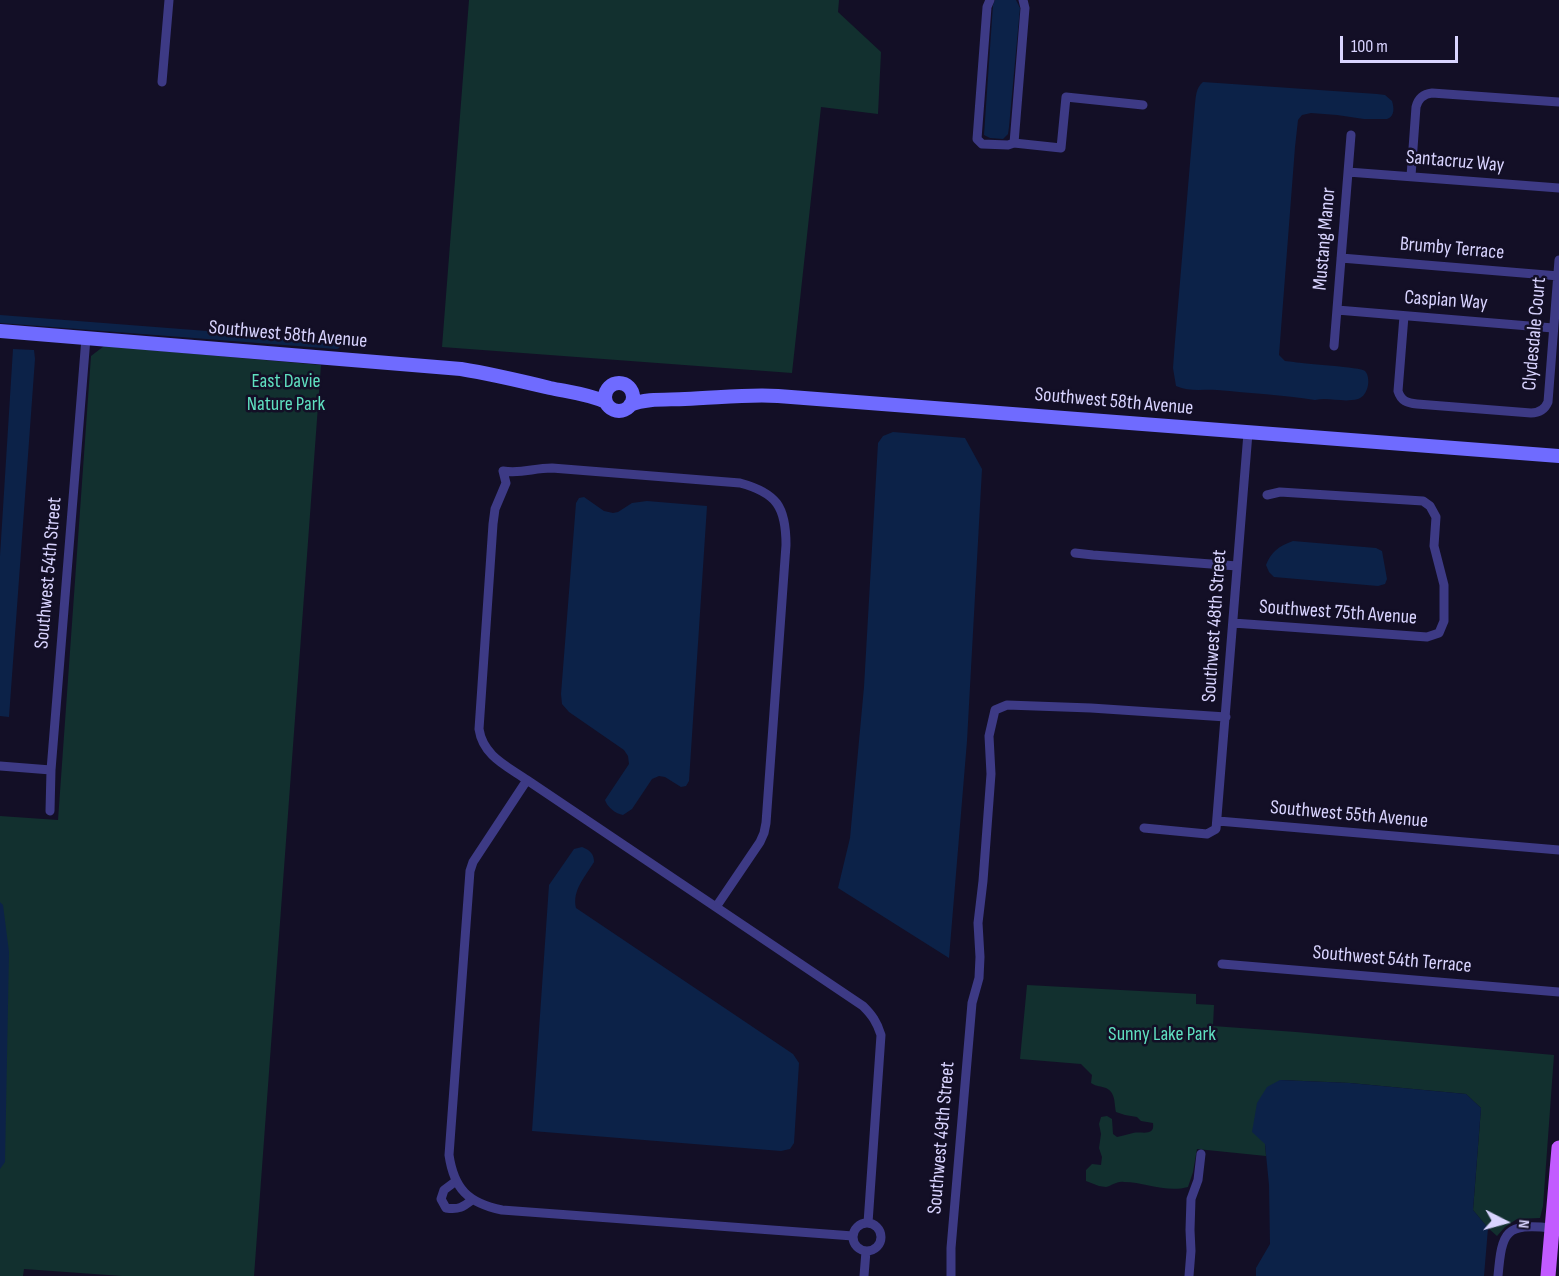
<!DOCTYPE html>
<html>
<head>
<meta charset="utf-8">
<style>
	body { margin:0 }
	#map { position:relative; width:1559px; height:1276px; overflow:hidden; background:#130f26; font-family:"Sofia Sans Condensed",sans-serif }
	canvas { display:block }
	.north { position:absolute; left:1475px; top:1192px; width:60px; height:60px; -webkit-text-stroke:4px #130f26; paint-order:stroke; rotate:96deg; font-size:16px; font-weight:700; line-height:24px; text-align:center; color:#d9d4ff }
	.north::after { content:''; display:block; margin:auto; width:21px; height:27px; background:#d9d4ff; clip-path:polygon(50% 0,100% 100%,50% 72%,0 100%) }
	.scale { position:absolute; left:1340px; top:36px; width:118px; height:27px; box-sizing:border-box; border:3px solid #d9d4ff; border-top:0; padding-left:8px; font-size:18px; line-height:21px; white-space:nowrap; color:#d9d4ff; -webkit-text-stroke:4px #130f26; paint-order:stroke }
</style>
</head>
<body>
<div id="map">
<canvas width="1559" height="1276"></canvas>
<div class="north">N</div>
<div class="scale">100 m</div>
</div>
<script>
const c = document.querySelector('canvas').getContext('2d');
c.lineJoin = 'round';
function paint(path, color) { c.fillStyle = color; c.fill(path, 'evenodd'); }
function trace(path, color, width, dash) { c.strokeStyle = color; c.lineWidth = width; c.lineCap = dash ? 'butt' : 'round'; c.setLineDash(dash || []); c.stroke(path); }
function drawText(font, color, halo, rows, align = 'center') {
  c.font = font + ' "Sofia Sans Condensed",sans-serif'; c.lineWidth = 5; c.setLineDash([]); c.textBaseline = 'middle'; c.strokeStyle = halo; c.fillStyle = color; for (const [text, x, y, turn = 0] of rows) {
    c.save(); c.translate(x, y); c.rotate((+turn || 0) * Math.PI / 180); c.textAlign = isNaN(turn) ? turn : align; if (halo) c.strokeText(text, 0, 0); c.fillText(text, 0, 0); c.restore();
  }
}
paint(new Path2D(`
	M469,0h370l-1,12 43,40 -3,62 -57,-7 -29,266 -350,-26z
	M104,346l217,19 -67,911h-132l-98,-7 -1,7h-23v-460l58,4 33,-464z
	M1027,985l169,9v10l18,1 -1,21 83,6 258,23 -11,151 -3,12 -23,1 -12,8 -8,9 -9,-8 -15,-18 8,-102 -15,-14 -116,-11 -70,-3 -15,63 1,13 -69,-7 -4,23 -5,15c-22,6 -43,-5 -64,-5 -8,-1 -12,4 -18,5l-7,-1 -13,-5v-11l6,-6 9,1 1,-8 -3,-9 2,-14 -2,-10 2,-7 6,-1 5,3 1,15 4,3c6,-1 11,-3 16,-4 9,-2 22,4 20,-10l-12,-2 -4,-4 -12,-2 -9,-3c-2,-9 0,-19 -10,-24 -5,-2 -9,-1 -15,-5l1,-8 -11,-11 -61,-5z`), '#12302f');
paint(new Path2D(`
	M995,0h21l4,8 -11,119 -1,7 -5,5 -13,-1 -6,-3 9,-130z
	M1203,82l174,12 8,1 7,6c2,7 3,15 -5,18h-23l-27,-4 -26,-2 -9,2 -4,5 -3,27 -16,208 6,6 9,1c10,2 67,5 71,9 4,4 4,13 2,18 -2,5 -4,8 -9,10 -15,4 -29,-2 -43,1 -32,-5 -65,-7 -98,-10 -14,-1 -28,2 -41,-4l-3,-18 2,-27 20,-237c1,-9 1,-16 8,-22z
	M13,349l21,1 1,9 -26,358 -9,-1v-160z
	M893,432l72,6 17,31 -15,272 -18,217 -111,-70 12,-50 14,-151 14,-244 5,-7z
	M584,497l20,14 9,2 5,-1 14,-9 15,-2 60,5 -18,275 -3,5 -5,1 -16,-10 -6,-1 -7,3 -20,30 -9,6c-7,-1 -16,-8 -18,-15l24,-36 -1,-8 -4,-6 -55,-38 -7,-8 -1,-10 15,-191 3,-5z
	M1293,541l83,7 6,3 5,28 -2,5 -7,2 -104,-9 -5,-5 -3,-7c5,-13 13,-19 27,-24z
	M582,847c8,3 12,7 12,15 -9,15 -22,28 -18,46l217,146 6,9 -5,80 -4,6 -9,2 -249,-20 17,-246 25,-36z
	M0,902l3,3 6,47 -4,210 -5,7z
	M1280,1080l70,3 116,11 15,14 -8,102 15,18 -4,48h-228v-8l14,-24 -1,-59 -4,-41 -13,-12 5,-29 10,-16z`), '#0c2248');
trace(new Path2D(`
	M0,319l336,26`), '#0c2248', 8);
trace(new Path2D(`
	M990,0l-3,7 -10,132 5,5 26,1 6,-2 47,5 5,-51 77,8
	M162,82l7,-82
	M1014,143l11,-135 -2,-8
	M1348,172l211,16
	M1411,176l5,-69c2,-8 7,-13 16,-14l127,9
	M1341,258l218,18
	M1337,310l216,18
	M1404,316l-6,75c3,10 9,12 19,13l114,9c9,0 14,-4 17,-11l11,-142
	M1334,346l17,-211
	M1075,553l18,2 144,11
	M1233,623l194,14 12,-4 5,-12v-36l-10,-39 2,-29 -6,-11 -7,-5 -143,-9 -13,3
	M0,766l51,4
	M527,780l-54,82 -3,9 -21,284c5,34 19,48 53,55l351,26
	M50,811l1,-41 35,-432
	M1218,821l341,29
	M1144,828l63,6 9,-5 32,-396
	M716,907l44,-65 4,-9 2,-10 20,-278c0,-38 -9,-52 -46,-62l-188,-15c-19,0 -30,6 -49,3l3,12 -11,26 -2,15 -14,205c4,27 28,37 48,51l336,226c9,9 14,16 18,29l-13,188
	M1222,964l337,28
	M456,1181l-12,9 -3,9 5,9c13,2 17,-1 26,-8
	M853 1237a14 14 0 1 1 28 0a14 14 0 1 1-28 0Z
	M864,1276l2,-25
	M951,1276v-28l21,-245 7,-25 1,-21 -2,-34 5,-42 8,-107 -2,-38 6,-26 12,-5 84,3 135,9
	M1189,1276l2,-25 -1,-21 1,-31 7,-19 3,-26
	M1498,1276c4,-45 7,-53 54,-48`), '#3d3a85', 9);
trace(new Path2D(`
	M0,331l461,38c31,5 60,12 89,19 19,4 38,6 56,14
	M605 397a14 14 0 1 1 28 0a14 14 0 1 1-28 0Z
	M630,405c17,-7 37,-5 55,-6 32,-1 62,-5 93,-3l781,60`), '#6f6bff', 14);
trace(new Path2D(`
	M1548,1276l11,-128`), '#c25bff', 15);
drawText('20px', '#d9d4ff', '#130f26', [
	["Santacruz Way",1455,162,5],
	["Mustang Manor",1325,239,-85],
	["Brumby Terrace",1452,249,5],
	["Caspian Way",1446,301,4],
	["Clydesdale Court",1535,334,-85],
	["Southwest 58th Avenue",288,335,5],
	["Southwest 58th Avenue",1114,402,5],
	["Southwest 54th Street",49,573,-85],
	["Southwest 75th Avenue",1338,613,4],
	["Southwest 48th Street",1215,626,-86],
	["Southwest 55th Avenue",1349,815,5],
	["Southwest 54th Terrace",1392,960,5],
	["Southwest 49th Street",942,1138,-85]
]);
drawText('20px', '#5fe0c0', '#130f26', [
	["East Davie",286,382],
	["Nature Park",286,405],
	["Sunny Lake Park",1162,1035]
]);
</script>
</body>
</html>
